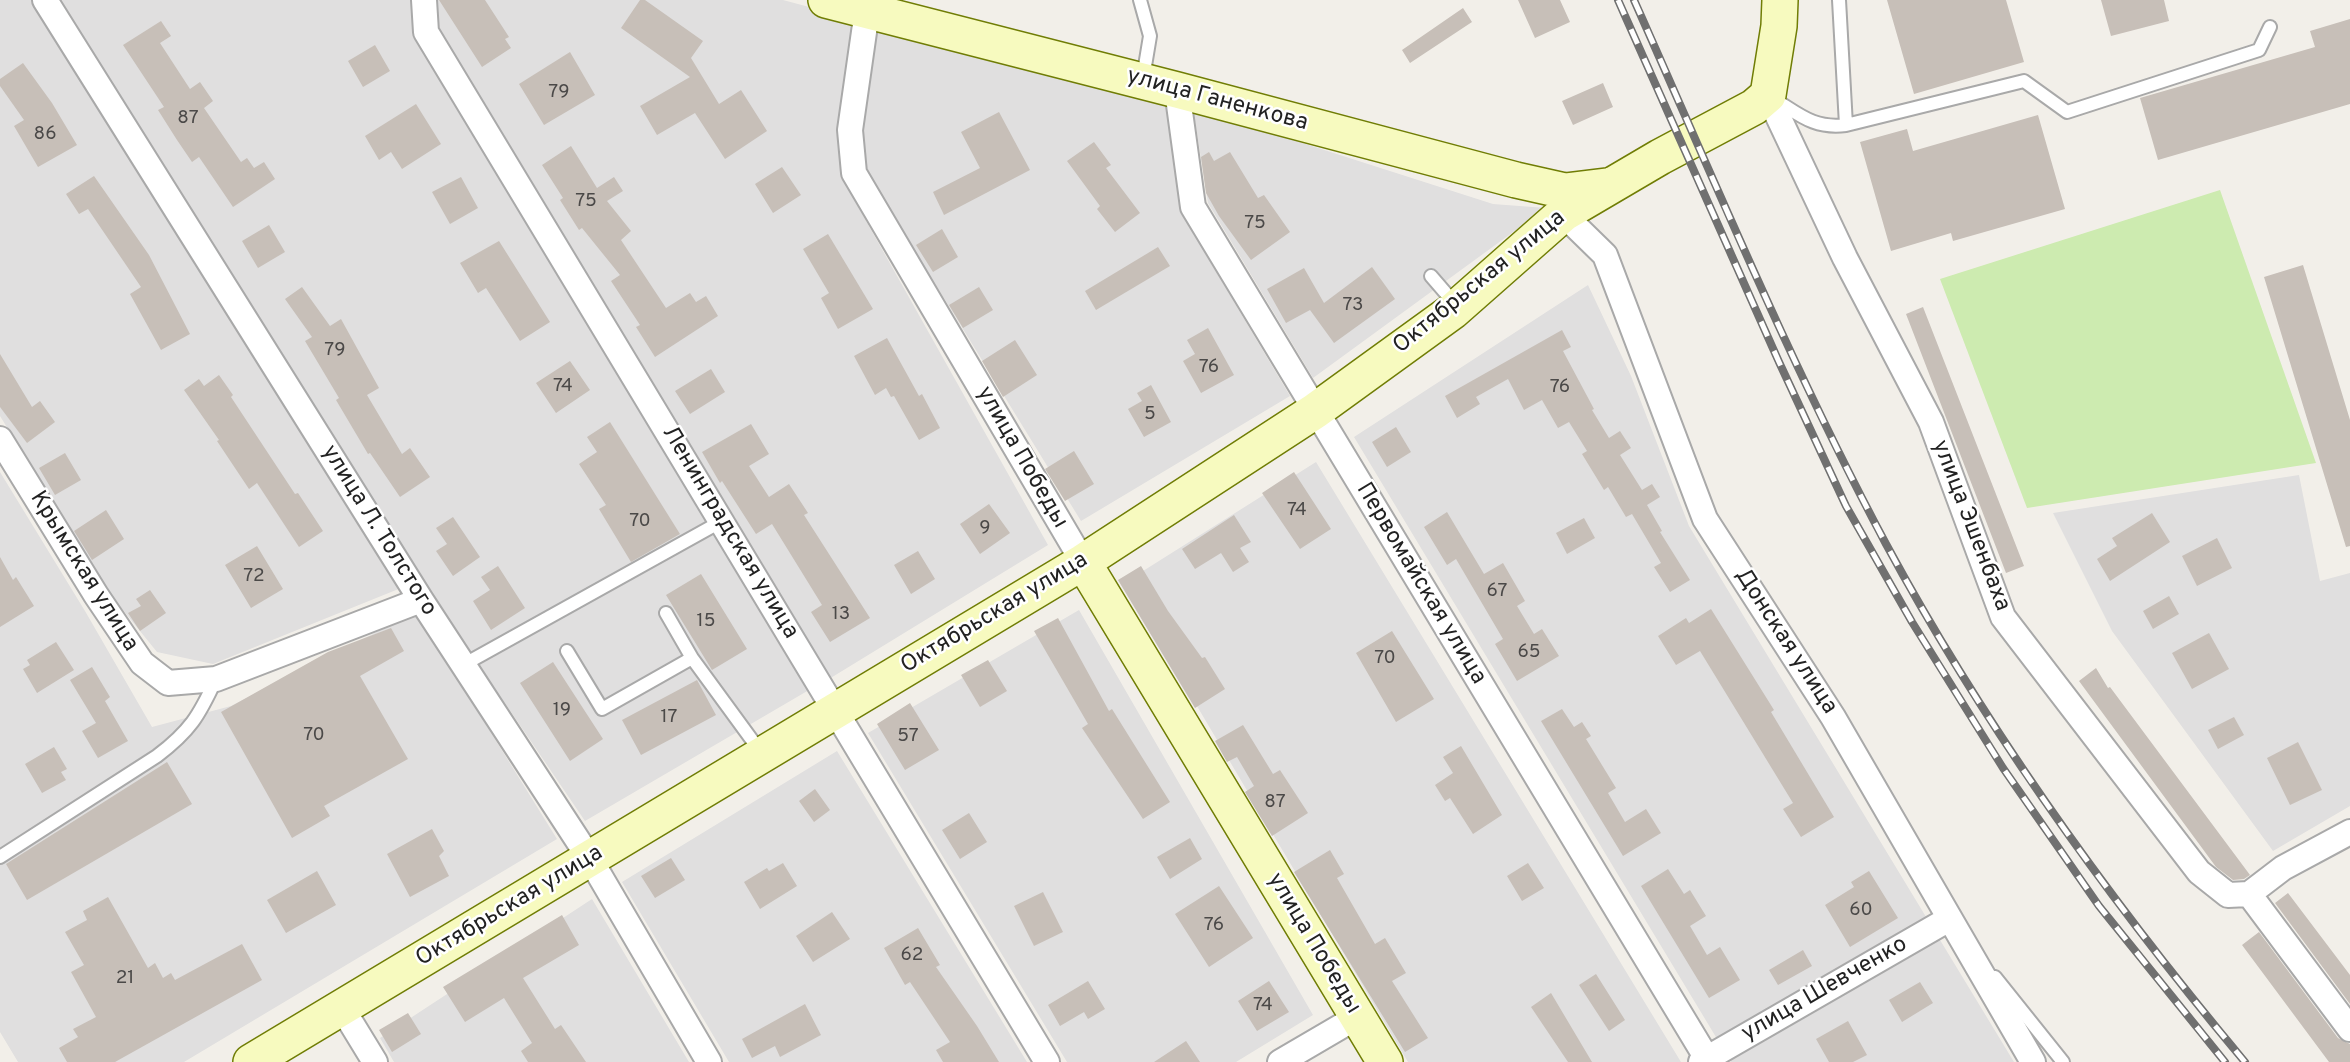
<!DOCTYPE html>
<html>
<head>
<meta charset="utf-8">
<style>
	body { margin:0 }
	canvas { display:block; background:#f2efe9 }
</style>
</head>
<body>
<canvas width="2350" height="1062"></canvas>
<script>
const c = document.querySelector('canvas').getContext('2d');
c.lineJoin = 'round';
function paint(path, color) { c.fillStyle = color; c.fill(path, 'evenodd'); }
function trace(path, color, width, dash) { c.strokeStyle = color; c.lineWidth = width; c.lineCap = dash ? 'butt' : 'round'; c.setLineDash(dash || []); c.stroke(path); }
function drawText(font, color, halo, rows, align = 'center') {
  c.font = font + ' Overpass,sans-serif'; c.lineWidth = 5; c.setLineDash([]); c.textBaseline = 'middle'; c.strokeStyle = halo; c.fillStyle = color; for (const [text, x, y, turn = 0] of rows) {
    c.save(); c.translate(x, y); c.rotate((+turn || 0) * Math.PI / 180); c.textAlign = isNaN(turn) ? turn : align; if (halo) c.strokeText(text, 0, 0); c.fillText(text, 0, 0); c.restore();
  }
}
paint(new Path2D(`
	M0,0h31l370,588 -188,76 -56,-12 -47,-58 -110,-178z
	M60,0h351l4,40 394,650 -224,131 -167,-246z
	M437,0h346l71,19 -15,112 3,47 206,367 -219,134 -391,-650z
	M878,26l287,74 16,113 109,183 -209,125 -214,-348 -4,-41z
	M1193,108l300,96 53,4 -233,170 -105,-175z
	M1588,285l43,91 58,150 325,536h-283l-377,-625z
	M1316,462l365,600h-273l-284,-479z
	M0,472l85,139 67,116 79,-21 185,-94 141,227 -373,223h-166l-18,-30z
	M2299,475l21,106 30,-8v233l-77,45 -161,-220 -59,-118z
	M1079,610l234,405 -77,47h-169l-199,-329z
	M837,751l190,311h-298l-107,-180z
	M592,899l97,163h-295l-14,-24z`), '#e0dfdf');
paint(new Path2D(`
	M2220,190l96,273 -289,45 -87,-229z`), '#cdebb0');
paint(new Path2D(`
	M439,0h46l24,37 -4,2 6,9 -29,19z
	M640,0h5l58,41 -12,17 28,46 22,-14 26,41 -42,28 -30,-46 -38,22 -17,-29 50,-29 -69,-49z
	M1518,0h42l10,22 -35,16z
	M1887,0h119l18,62 -110,32z
	M2101,0h63l5,21 -58,15z
	M1463,8l9,14 -62,41 -8,-13z
	M2350,19v85l-192,56 -18,-62 175,-51 -5,-16z
	M161,21l10,15 -11,7 30,46 10,-7 13,19 -9,7 37,54 6,-4 7,10 10,-6 11,17 -42,28 -34,-50 -7,5 -15,-22 -19,-30 6,-3 -41,-62z
	M375,45l15,26 -27,16 -15,-26z
	M570,52l25,43 -51,30 -25,-41z
	M23,63l29,40 25,42 -39,22 -24,-41 10,-6 -24,-34v-7z
	M1603,83l10,24 -40,18 -11,-24z
	M416,104l25,40 -39,25 -11,-17 -12,8 -14,-24z
	M999,112l31,58 -86,45 -11,-23 47,-24 -19,-36z
	M2038,115l27,94 -112,32 -2,-8 -60,18 -31,-109 47,-13 6,22z
	M1094,142l17,23 -5,3 34,45 -25,19 -18,-23 3,-3 -33,-45z
	M571,146l26,42 17,-11 9,14 -16,10 24,30 -10,9 45,68 24,-15 6,9 10,-6 12,20 -63,41 -19,-30 4,-2 -29,-44 9,-6 -38,-47 -3,2 -19,-30 3,-2 -21,-33z
	M1209,152l5,9 16,-9 28,46 6,-3 26,37 -39,28 -32,-44 -13,-23 -5,-36z
	M782,167l19,28 -28,18 -18,-29z
	M94,176l55,79 41,79 -29,16 -31,-56 11,-7 -53,-78 -9,5 -13,-20z
	M461,177l17,31 -28,16 -18,-32z
	M269,225l16,27 -27,16 -16,-27z
	M942,229l16,28 -25,15 -17,-27z
	M828,234l45,75 -35,20 -17,-31 8,-5 -26,-44z
	M499,241l51,81 -30,19 -34,-53 -8,5 -18,-30z
	M1158,247l12,19 -74,44 -11,-19z
	M2303,265l47,155v126l-4,1 -82,-270z
	M1372,267l23,32 -61,44 -24,-33 -24,13 -19,-34 37,-21 20,35z
	M302,287l28,39 11,-7 38,69 -12,7 35,59 8,-6 20,29 -30,20 -30,-44 -2,1 -32,-54 3,-2 -34,-57 7,-4 -27,-38z
	M979,287l14,23 -30,18 -14,-23z
	M1923,307l101,259 -18,7 -100,-259z
	M1208,328l26,47 -33,18 -18,-32 12,-7 -8,-14z
	M1562,330l9,17 -8,4 31,58 -2,1 17,28 11,-7 11,17 -11,7 22,35 10,-6 8,13 -13,8 15,26 -2,1 30,48 -20,12 -16,-25 7,-4 -29,-49 -6,3 -18,-30 -4,3 -22,-36 5,-3 -18,-29 -11,6 -16,-28 -18,10 -16,-31 -32,18 4,7 -23,14 -12,-22z
	M887,338l32,58 3,-2 18,34 -21,12 -25,-44 -3,1 -5,-9 -11,7 -21,-39z
	M1015,340l22,35 -34,22 -21,-36z
	M0,354l32,53 8,-6 15,21 -28,21 -27,-36z
	M570,361l20,29 -34,23 -20,-30z
	M711,369l14,23 -35,22 -15,-23z
	M219,375l14,20 -2,2 64,97 3,-1 25,38 -24,16 -42,-64 -8,6 -32,-48 2,-1 -35,-50 15,-11 5,7z
	M1151,385l20,37 -27,15 -16,-28 14,-8 -5,-8z
	M610,422l70,112 -49,28 -32,-53 7,-4 -27,-41 18,-12 -10,-15z
	M751,424l18,30 -20,12 20,31 20,-13 19,29 -4,2 66,103 -40,24 -19,-30 11,-7 -50,-81 -16,10 -34,-53 -2,2 -18,-31z
	M1396,427l15,25 -24,15 -15,-25z
	M1074,451l20,33 -29,17 -20,-32z
	M65,453l16,27 -26,15 -16,-27z
	M1294,472l37,57 -31,20 -38,-56z
	M989,504l21,29 -30,21 -20,-30z
	M106,510l18,29 -32,21 -18,-29z
	M1447,512l37,62 19,-11 22,38 -8,5 17,28 8,-5 17,27 -42,25 -22,-37 8,-5 -47,-80 -9,6 -23,-38z
	M2152,513l18,29 -60,39 -13,-22 20,-13 -5,-8z
	M1234,515l17,27 -11,6 9,14 -16,10 -12,-19 -26,16 -13,-20z
	M453,517l27,40 -27,19 -17,-25 11,-7 -11,-16z
	M1584,518l11,20 -28,16 -11,-21z
	M2217,538l15,30 -35,18 -15,-30z
	M257,546l26,43 -32,19 -26,-43z
	M918,551l17,28 -24,15 -17,-29z
	M0,557l13,23 3,-3 18,29 -34,21z
	M498,566l27,42 -34,22 -18,-29 17,-11 -9,-13z
	M1141,566l27,45 34,47 3,-1 20,32 -30,19 -77,-128z
	M701,574l46,75 -35,21 -46,-75z
	M150,590l16,23 -26,18 -12,-18 13,-7 -5,-7z
	M2169,596l10,18 -26,15 -10,-18z
	M1711,609l63,101 -3,2 63,105 -33,20 -18,-28 10,-6 -93,-152 -24,14 -18,-29 28,-18 3,5z
	M1058,618l51,93 3,-2 58,93 -27,17 -61,-91 6,-4 -54,-93z
	M391,628l13,23 -44,25 48,83 -84,47 6,10 -38,22 -71,-126 107,-60z
	M1392,631l42,68 -38,23 -40,-69z
	M2209,633l20,36 -37,20 -20,-36z
	M56,642l18,28 -37,23 -14,-24 7,-4 -3,-5z
	M988,660l19,31 -27,16 -19,-32z
	M553,662l50,77 -33,22 -50,-78z
	M92,667l18,30 -5,4 23,40 -30,17 -16,-27 14,-8 -26,-43z
	M2096,668l12,20 2,-1 140,188 -6,4 -11,1 -17,-13 -137,-186z
	M697,680l19,35 -75,40 -19,-35z
	M910,703l29,47 -34,20 -28,-46z
	M1562,709l12,18 8,-5 9,14 -5,3 30,49 -8,5 17,29 21,-13 15,24 -38,23 -82,-135z
	M2234,717l10,18 -26,14 -10,-19z
	M1243,725l30,49 7,-4 28,43 -36,23 -27,-44 9,-6 -17,-29 -10,5 -12,-21z
	M2298,742l24,48 -32,15 -23,-47z
	M1461,746l41,69 -29,19 -23,-36 -5,3 -10,-16 18,-12 -10,-16z
	M54,747l13,22 -6,3 5,8 -24,13 -17,-29z
	M167,762l25,42 -165,96 -21,-36z
	M815,789l15,21 -16,12 -15,-21z
	M969,813l18,29 -27,17 -18,-29z
	M432,829l12,22 -5,5 10,20 -39,21 -23,-43z
	M1190,838l12,21 -32,20 -13,-22z
	M1330,850l14,24 -7,4 38,66 10,-6 21,35 -14,8 36,57 -23,14 -111,-180z
	M671,858l14,22 -30,18 -14,-22z
	M783,863l14,23 -37,23 -16,-27 23,-14 2,3z
	M1528,863l16,25 -22,13 -15,-25z
	M1668,869l16,25 6,-4 16,26 -16,10 17,29 13,-8 20,33 -31,18 -68,-112z
	M317,871l19,34 -50,28 -19,-33z
	M1869,871l29,47 -48,29 -25,-42 29,-18 -3,-5z
	M1219,886l34,52 -44,29 -34,-53z
	M1043,892l20,40 -29,14 -20,-40z
	M2288,893l62,82v29l-75,-101z
	M108,897l40,71 7,-5 8,15 8,-5 4,7 67,-36 20,36 -147,82h-48l-8,-14 19,-11 -5,-8 23,-12 -25,-45 13,-7 -19,-33 22,-12 -4,-9z
	M832,912l18,27 -37,23 -17,-26z
	M562,915l17,30 -56,33 32,51 6,-4 25,37h-58l-7,-11 11,-8 -28,-45 -39,24 -22,-35z
	M918,928l22,37 -4,2 41,59 22,36h-56l-7,-12 14,-8 -40,-60 -5,3 -21,-37z
	M2259,932l79,106 12,6v18h-21l-87,-117z
	M1803,950l9,16 -34,19 -9,-15z
	M1596,974l29,46 -16,11 -30,-46z
	M1088,981l17,28 -17,10 -4,-7 -24,14 -12,-21z
	M1269,981l20,31 -32,19 -19,-30z
	M1920,982l13,21 -31,19 -13,-22z
	M1551,993l41,69h-24l-37,-55z
	M805,1004l16,31 -41,22 -5,-11 -23,12 -10,-19z
	M408,1013l13,21 -29,18 -13,-22z
	M1848,1021l19,34 -14,7h-24l-13,-23z
	M1186,1041l14,21h-46z`), '#c7bfb8');
const lane = new Path2D(`
	M1140,0l10,36 -7,42
	M1839,0l7,125
	M1774,99c26,16 40,30 72,26l178,-44 43,31 192,-62 11,-23
	M1431,276l25,29
	M666,613l26,45 68,93
	M567,651l35,58 90,-51
	M463,665l259,-144
	M0,857l157,-101c33,-25 42,-40 59,-77
	M1995,977l68,85`);
const street = new Path2D(`
	M45,0l376,600 169,259 119,203
	M424,0l2,32 621,1030
	M867,11l-17,119 4,43 229,389
	M1177,90l16,117 516,855
	M1768,95l77,163 86,164 72,195 196,255 29,23 21,-1 101,135
	M1563,214l42,41 100,264 128,198 200,345
	M0,439l96,156 46,68 26,20 48,-4 205,-79
	M2249,894l34,-26 67,-36
	M342,1008l33,54
	M1280,1062l77,-45
	M1701,1062l248,-143`);
const secondary = new Path2D(`
	M826,0l351,90 339,90 49,11 41,-5
	M1083,562l302,500
	M251,1062l832,-500 232,-151 138,-100 110,-97 97,-57 94,-50 14,-12 11,-69 1,-26`);
trace(lane, '#a9a9a9', 16);
trace(street, '#a9a9a9', 28);
trace(secondary, '#707d05', 38);
trace(lane, '#fff', 12);
trace(street, '#fff', 24);
trace(secondary, '#f7fabf', 35);
const rail = new Path2D(`
	M1618,0l161,362 67,144 66,116 91,146 96,138 126,156
	M1634,0c81,182 158,368 252,544 100,185 224,357 359,518`);
trace(rail, '#707070', 8);
trace(rail, '#fff', 5, [16]);
drawText('19px', '#4b4948', null, [
	["79",559,93],
	["87",188,119],
	["86",45,135],
	["75",586,202],
	["75",1255,224],
	["73",1353,306],
	["79",335,351],
	["76",1209,368],
	["74",563,387],
	["76",1560,388],
	["5",1150,415],
	["74",1297,511],
	["70",640,522],
	["9",985,529],
	["72",254,577],
	["67",1497,592],
	["13",841,615],
	["15",706,622],
	["65",1529,653],
	["70",1385,659],
	["19",562,711],
	["17",669,718],
	["70",314,736],
	["57",908,737],
	["87",1275,803],
	["60",1861,911],
	["76",1214,926],
	["62",912,956],
	["21",125,979],
	["74",1263,1006]
]);
drawText('23px', '#222', '#fff', [
	["улица Ганенкова",1217,101,15],
	["Октябрьская улица",1480,283,-39],
	["улица Победы",1021,458,60],
	["улица Эшенбаха",1970,526,69],
	["улица Л. Толстого",378,531,58],
	["Ленинградская улица",729,533,59],
	["Крымская улица",83,572,58],
	["Первомайская улица",1420,584,59],
	["Октябрьская улица",995,614,-31],
	["Донская улица",1785,642,57],
	["Октябрьская улица",510,907,-31],
	["улица Победы",1313,944,59],
	["улица Шевченко",1825,990,-30]
]);
</script>
</body>
</html>
